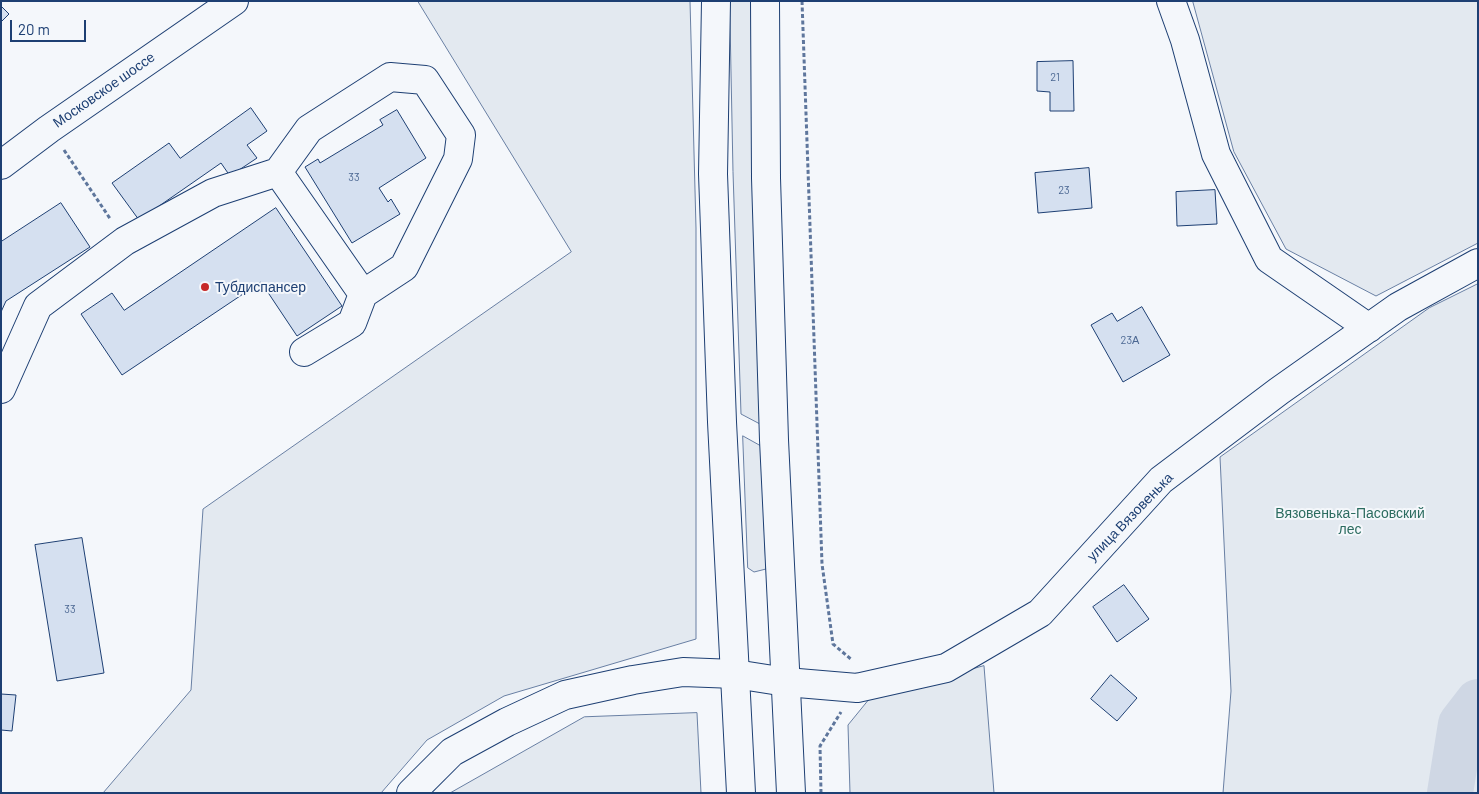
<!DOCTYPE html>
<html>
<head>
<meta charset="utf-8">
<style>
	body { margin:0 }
	#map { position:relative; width:1479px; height:794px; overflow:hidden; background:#f4f7fb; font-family:Barlow,sans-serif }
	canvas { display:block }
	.frame { position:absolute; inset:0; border:2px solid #1d3f73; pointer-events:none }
	.scale { position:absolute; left:10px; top:20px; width:76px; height:22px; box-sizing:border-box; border:2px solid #1d3f73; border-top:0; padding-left:6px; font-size:15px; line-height:18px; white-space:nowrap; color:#1d3f73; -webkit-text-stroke:4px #f4f7fb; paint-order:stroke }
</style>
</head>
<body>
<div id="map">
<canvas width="1479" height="794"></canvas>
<div class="frame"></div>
<div class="scale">20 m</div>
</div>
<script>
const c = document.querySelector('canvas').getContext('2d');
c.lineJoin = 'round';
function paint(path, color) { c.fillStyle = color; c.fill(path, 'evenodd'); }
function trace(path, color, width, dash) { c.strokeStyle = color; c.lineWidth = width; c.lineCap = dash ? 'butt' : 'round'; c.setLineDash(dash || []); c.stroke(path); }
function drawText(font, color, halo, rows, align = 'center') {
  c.font = font + ' Barlow,sans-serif'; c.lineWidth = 4; c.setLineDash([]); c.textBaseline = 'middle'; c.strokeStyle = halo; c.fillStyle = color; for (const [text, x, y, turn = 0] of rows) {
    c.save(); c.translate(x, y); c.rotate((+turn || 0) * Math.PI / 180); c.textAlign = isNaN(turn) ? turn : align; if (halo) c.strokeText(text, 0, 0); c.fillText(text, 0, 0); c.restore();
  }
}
const green = new Path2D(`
	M418,1h272l6,227v411l-192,57 -77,44 -46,53h-278l88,-103 12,-181 368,-257z
	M730,1h21l2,175 7,248 -19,-10 -8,-242z
	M1193,1h285v242l-102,53 -90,-47 -52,-97z
	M1478,284v509h-255l8,-102 -11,-234 209,-149z
	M743,436l18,10 5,123 -12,3 -6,-4z
	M984,666l10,127h-144l-2,-68 22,-27z
	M697,713l4,80h-251l134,-76z`);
paint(green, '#e3e9f0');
trace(green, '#687fa3', 1);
trace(new Path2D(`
	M1450,793l11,-69 17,-22`), '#cfd7e4', 46);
const building = new Path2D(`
	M1,6l8,8 -8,8z
	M1073,61l1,50h-24v-19l-13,-1v-29z
	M251,108l16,23 -20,14 10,13 -27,18 -9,-13 -82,57 -27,-37 57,-40 11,15z
	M397,110l29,48 -47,30 9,14 3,-3 9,15 -48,29 -47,-76 13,-8 2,4 63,-38 -3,-5z
	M1089,168l3,40 -54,5 -3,-40z
	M1215,190l2,34 -40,2 -1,-34z
	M61,203l29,44 -84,54 -5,11v-70z
	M276,208l66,98 -45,30 -36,-54 -139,93 -41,-61 31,-21 12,17z
	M1142,307l28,48 -47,27 -32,-57 21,-12 5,8z
	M82,538l22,135 -47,8 -22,-136z
	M1124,585l25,34 -32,23 -24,-35z
	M1111,675l26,23 -20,23 -26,-22z
	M1,694l15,1 -4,36 -11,-1z`);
paint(building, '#d5e0f0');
trace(building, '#1d3f73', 1);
const minor = new Path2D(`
	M1171,1l14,39 31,114 53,105 100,69
	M304,352l48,-29 11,-29
	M1,389l37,-83 87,-65 88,-48 65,-21 31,-43 81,-52 35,3 36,55 -3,24 -54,108 -41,27 -85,-122
	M411,793l41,-41 55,-30 58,-27 68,-15 50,-8 52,2 51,8 71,6 89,-20 94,-55 121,-133 118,-89 119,-84 80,-44`);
const major = new Path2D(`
	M716,1l-3,173 9,248 19,371
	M765,1l1,177 8,262 17,353
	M1,165l48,-36 185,-128`);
trace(minor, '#1d3f73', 30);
trace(major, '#1d3f73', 30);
trace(new Path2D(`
	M802,1l20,563 11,80 19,16
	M64,150l47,70
	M821,793l-1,-47 21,-34`), '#5e769c', 3, [4, 2.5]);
trace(minor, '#f4f7fb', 28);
trace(major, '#f4f7fb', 28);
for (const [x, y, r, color] of [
	[205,287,5,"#c62828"]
]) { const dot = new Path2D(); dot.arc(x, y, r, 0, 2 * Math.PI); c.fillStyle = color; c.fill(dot); trace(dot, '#f4f7fb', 2); }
drawText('11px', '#4b6792', null, [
	["21",1055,77],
	["33",354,177],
	["23",1064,190],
	["23А",1130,340],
	["33",70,609]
]);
drawText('14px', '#1d3f73', '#f4f7fb', [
	["Московское шоссе",104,90,-35],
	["улица Вязовенька",1130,517,-46]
]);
drawText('14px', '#1d3f73', '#f4f7fb', [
	["Тубдиспансер",215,287]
], 'left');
drawText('14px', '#2c6c60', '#f4f7fb', [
	["Вязовенька-Пасовский",1350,513],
	["лес",1350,529]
]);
</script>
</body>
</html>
